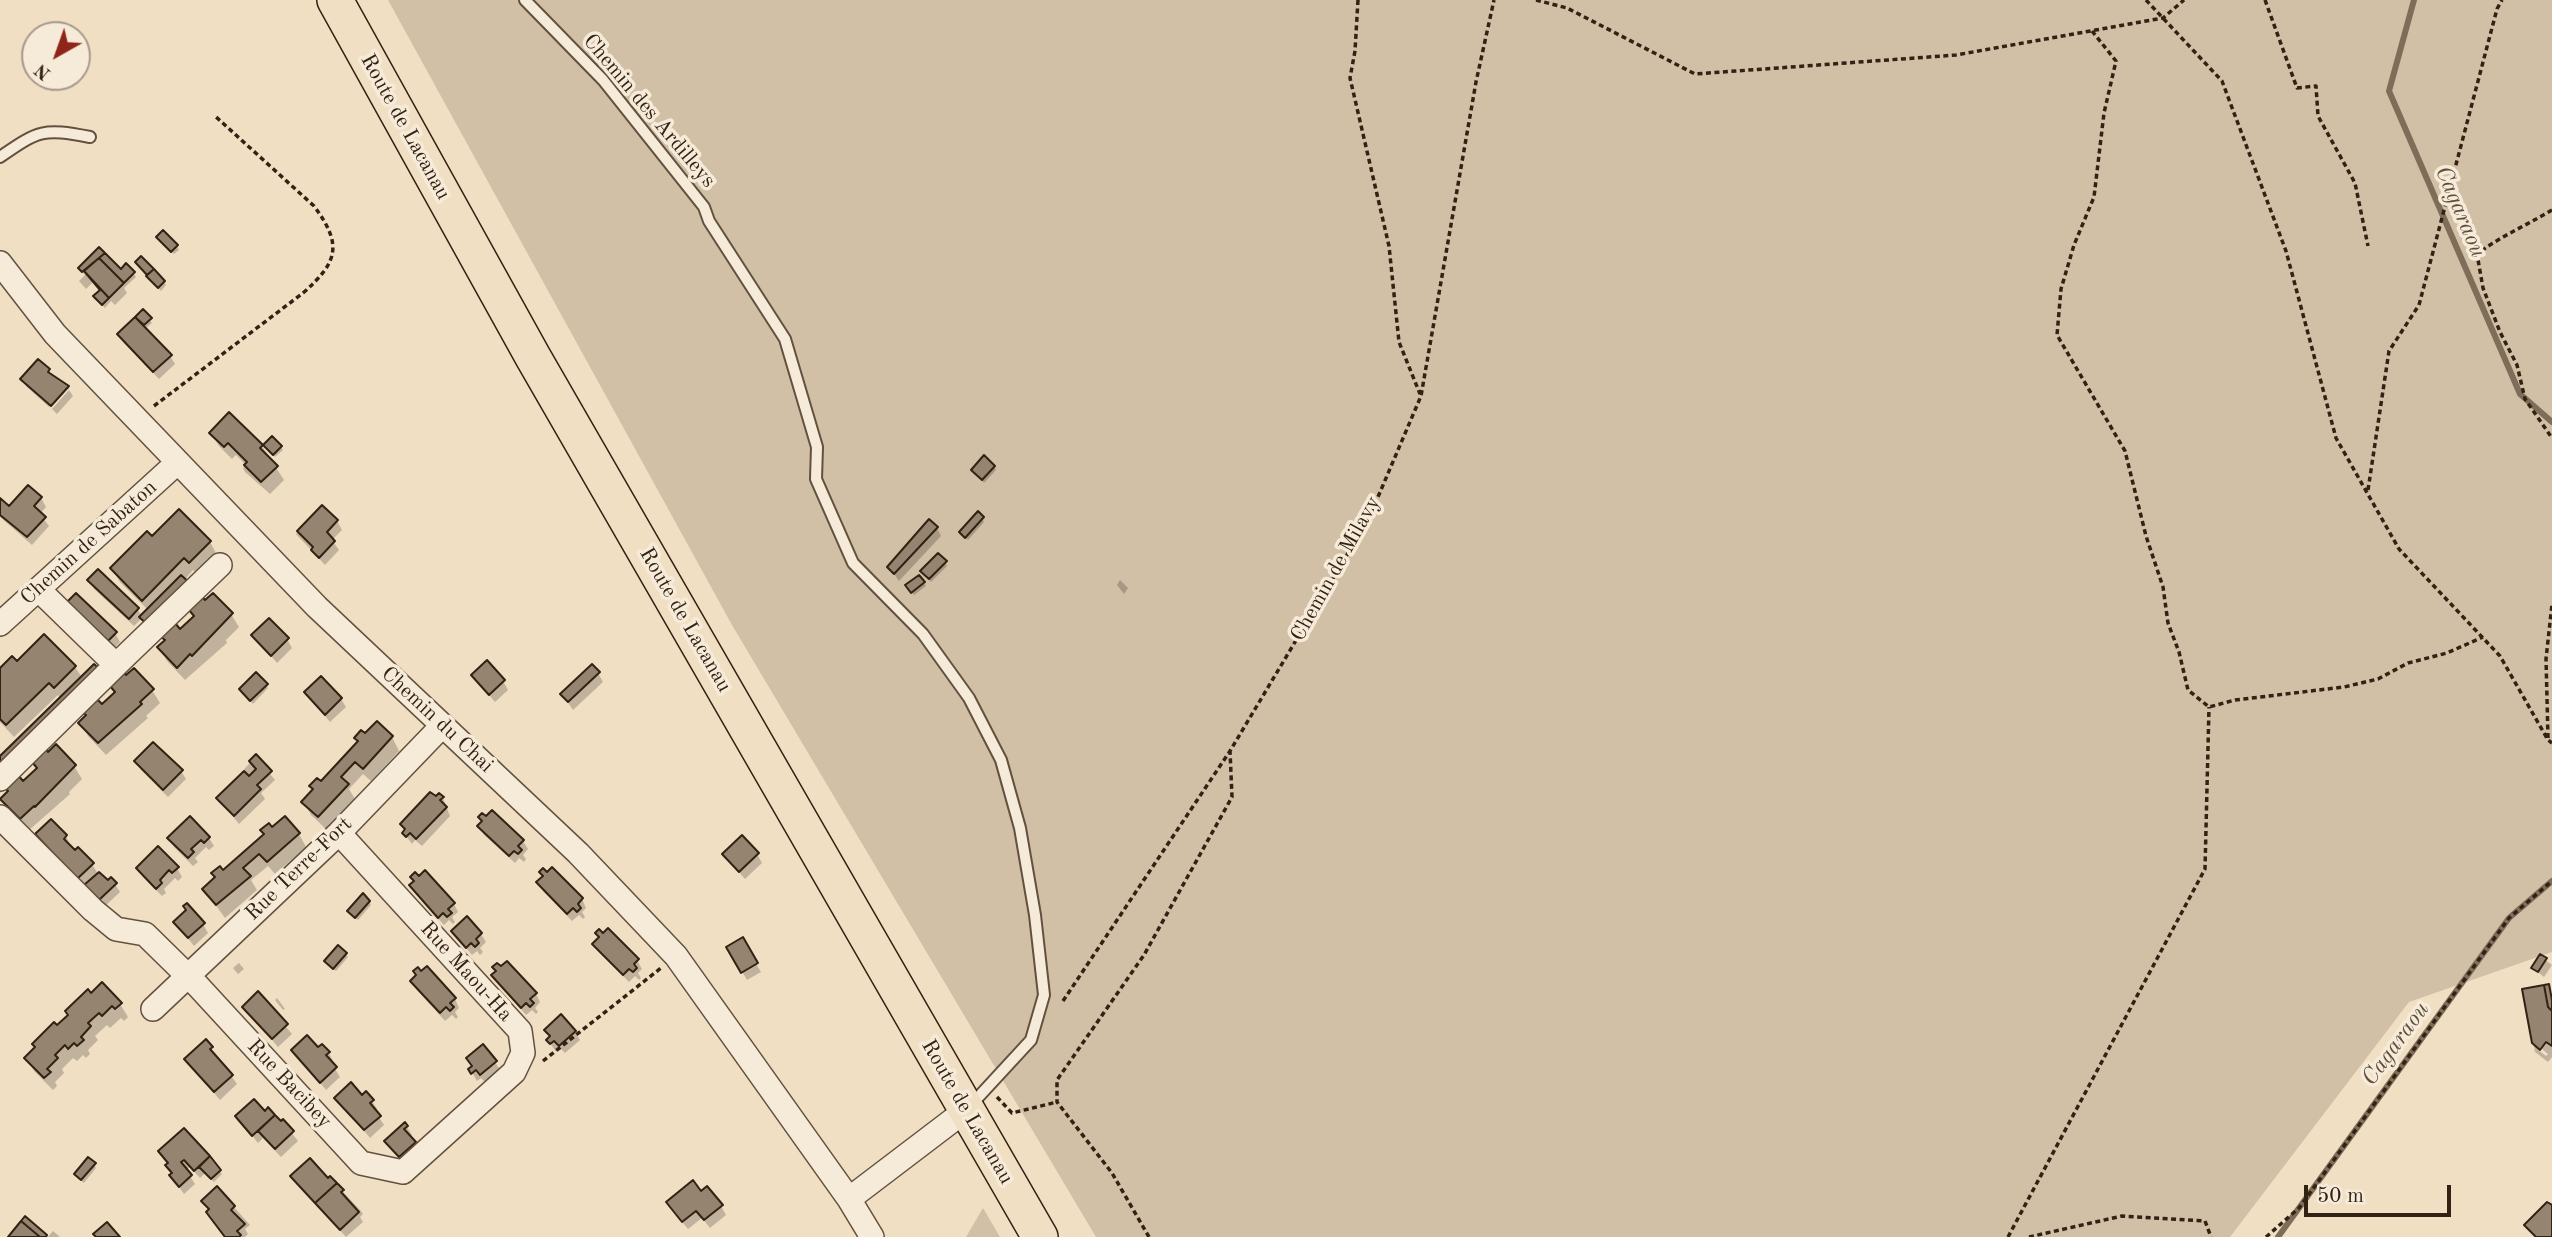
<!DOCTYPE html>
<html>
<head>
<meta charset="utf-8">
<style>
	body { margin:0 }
	#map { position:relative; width:2552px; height:1237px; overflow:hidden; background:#f1dfc4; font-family:"Old Standard TT",serif }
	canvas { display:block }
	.north { position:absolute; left:21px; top:21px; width:70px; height:70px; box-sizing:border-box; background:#f6ead9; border:2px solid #a89a8a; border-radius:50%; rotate:220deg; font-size:19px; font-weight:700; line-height:28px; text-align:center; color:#322213 }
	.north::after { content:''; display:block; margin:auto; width:24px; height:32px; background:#8f2418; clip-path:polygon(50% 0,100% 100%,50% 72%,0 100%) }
	.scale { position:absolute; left:2304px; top:1185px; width:147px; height:32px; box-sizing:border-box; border:4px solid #322213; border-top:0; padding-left:9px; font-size:21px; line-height:24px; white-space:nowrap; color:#322213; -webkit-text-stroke:5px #f6ead9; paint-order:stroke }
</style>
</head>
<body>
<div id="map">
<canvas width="2552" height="1237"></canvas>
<div class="north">N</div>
<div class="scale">50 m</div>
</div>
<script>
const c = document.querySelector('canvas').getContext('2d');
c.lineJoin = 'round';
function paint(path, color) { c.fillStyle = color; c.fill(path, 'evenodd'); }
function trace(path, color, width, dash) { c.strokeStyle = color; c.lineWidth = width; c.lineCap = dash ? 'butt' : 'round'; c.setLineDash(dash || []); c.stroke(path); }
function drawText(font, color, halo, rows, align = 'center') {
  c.font = font + ' "Old Standard TT",serif'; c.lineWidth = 7; c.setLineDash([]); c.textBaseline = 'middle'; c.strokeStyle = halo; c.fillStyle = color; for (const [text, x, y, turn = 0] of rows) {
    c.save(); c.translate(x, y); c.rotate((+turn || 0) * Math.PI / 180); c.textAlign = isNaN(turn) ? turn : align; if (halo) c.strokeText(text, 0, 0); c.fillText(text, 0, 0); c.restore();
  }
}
paint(new Path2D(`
	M388,0h2164v952l-143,50 -179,235h-1134l-364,-612z
	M983,1208l17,29h-34z`), '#d1bfa6');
paint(new Path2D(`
	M160,241l17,5 2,4 -5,4z
	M99,250l22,21 12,2 3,4 -12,11 3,5 -12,12 -4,-4 -6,7 -8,-8 4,-9 -8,-9 -7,7 -7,-8 6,-6 -5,-6z
	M141,258l23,24 2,3 -5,6 -22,-25z
	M143,312l9,11 -7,6 25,27 5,8 -16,15 -35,-36 -5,-9z
	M38,361l22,23 2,-2 7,7 -6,1 -14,17 -22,-20 -5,-8z
	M69,390l4,6 -16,18 -5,-5z
	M229,415l33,31 22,34 -14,14 -25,-22 -2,-4 3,-3 -10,-10 -4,4 -13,-13 -8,-13z
	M265,446l16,1 2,3 -8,7z
	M994,466l2,4 -12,13 -11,-13z
	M41,498l5,9 -6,7 9,12 -17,19 -32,-28v-16l9,7z
	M322,507l15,14 5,9 -10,10 7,10 -14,15 -29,-31z
	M982,518l2,4 -16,18 -5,-5z
	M937,528l4,8 -42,45 -10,-14z
	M210,542l7,13 -19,20 -5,-5 -47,55 -4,-7 -8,8 -40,-37 -4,-9 47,29 5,7 6,-6 -28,-28 -8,-14z
	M945,562l2,4 -16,16 -6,-7z
	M1120,580l8,8 -4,6 -7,-9z
	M924,583l2,3 -12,9 -5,-6z
	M75,611l40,22 5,9 -7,7z
	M191,611l40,3 8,13 -13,13 1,3 -42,37 -18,-19 -8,-13 36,-30z
	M44,636l31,31 27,40 50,-17 8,13 -14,13 2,2 -42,37 -18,-19 -8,-13 7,-7 -3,-5 -40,39 4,4 26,12 8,13 -13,13 1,2 -42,37 -18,-19 -8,-13 7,-7 -3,-5 -6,6v-35l61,-59 -3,-4 -44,42 -14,-15v-52l17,-7zM33,761l5,8 -15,14 -6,-7z
	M254,636l33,3 5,9 -15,15z
	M598,673l5,9 -30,28 -11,-16z
	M503,681l5,9 -13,12 -16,-19z
	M266,685l2,3 -15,16 -10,-11z
	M306,693l35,6 5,8 -16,15z
	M365,736l27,1 7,14 -28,30 -8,-7 -14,15 6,10 -29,30 -15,-14 -7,-13 55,-59 -3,-5z
	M256,757l19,23 -14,13 4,6 -26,25 -21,-26 27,-27 -1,-2z
	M136,761l45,10 5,8 -18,18 -27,-27z
	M443,798l7,18 -28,30 -7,-6 -3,4 -8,-11 32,-34z
	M486,819l37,22 5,8 -5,6 3,4 -2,3 -5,-4 -4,5 -31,-28 -5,-9z
	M272,829l27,5 7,13 -31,27 -7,-8 -17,14 6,10 -32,28 -21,-29z
	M37,835l29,1 4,9 -1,1 23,18 6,10 10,9 7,1 5,8 -16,15 -62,-64z
	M169,838h40l5,8 -5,4 -3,-3 -11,11 3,4 -5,4 -19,-19z
	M757,854l5,9 -17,16 -21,-24z
	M177,868l5,9 -4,4 -3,-3 -11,11 2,4 -4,3 -19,-19 -5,-8z
	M415,882l39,22 4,8 -6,5 3,5 -2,2 -4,-4 -5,5 -28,-31 -5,-8z
	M539,883l43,16 4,9 -4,4 3,5 -2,2 -4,-4 -7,6 -29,-30z
	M369,902l2,3 -13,15 -7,-5z
	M175,922l28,2 5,9 -14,13z
	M453,932l28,2 5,8 -6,6 3,4 -3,3 -3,-4 -5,4z
	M742,940l19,32 -14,8 -19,-32z
	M594,944l43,16 5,9 -4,4 3,5 -2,2 -4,-4 -6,6 -30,-30z
	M345,954l3,3 -12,14 -8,-6z
	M2541,957l11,8 -8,12 -11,-9z
	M239,963l5,6 -6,5 -5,-6z
	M427,968l28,31 4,9 -4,4 3,5 -2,2 -4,-4 -7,6 -28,-31 -5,-9z
	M493,976l43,18 4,8 -5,6 3,4 -2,2 -4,-4 -6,5z
	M2548,986l4,13v58l-4,5 -13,-10 -11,-62zM2537,1045l11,9 -2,2 -9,-7z
	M258,994l34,40 -14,13 -34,-40z
	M277,998l8,11 -2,1 -8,-10z
	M120,1004l8,13 -4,4 -3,-3 -11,10 -3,-3 -12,11 3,4 -10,10 2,4 -4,4 -3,-3 -6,6 -4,-3 -11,11 2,4 -9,9 2,4 -4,4 -19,-19 -8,-13 44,-42z
	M546,1030l29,2 5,8 -15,13 -5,-5 -4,4 -8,-12 3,-2z
	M211,1048l26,36 -17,16 -34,-40z
	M293,1050h25l11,3 4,8 -2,2 9,14 -14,13z
	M468,1059l27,3 5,8 -14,13 -5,-5 -4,3 -7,-12 3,-2z
	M362,1097l10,4 5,8 -2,2 9,14 -14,13 -33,-40z
	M268,1110l13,14 2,-2 15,19 -17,16 -18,-19 -5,5 -21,-26 28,-4z
	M405,1124l7,11 -3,3 10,14 -14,13 -19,-24z
	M184,1131l38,43 -8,8 -9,-9 -5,5 -10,-11 -4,3 9,14 -11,10 -13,-18 -2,-12 -9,-12z
	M94,1165l2,3 -12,15 -6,-5 -2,-4z
	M293,1176l34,4 3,-2 31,33 2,3 -3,3 3,5 -17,15 -49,-53z
	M701,1193l20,13 5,9 -16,13 -8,-10 -14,11 -15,-18z
	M203,1201l31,6 16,18 -5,4 3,5 -3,3h-21z
	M53,1231l6,5 1,1h-12z`), '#0003');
trace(new Path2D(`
	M2414,0l-25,91 131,303 32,28
	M2278,1237l231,-319 43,-37`), '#7e6d59', 6);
const building = new Path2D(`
	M163,230l15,15 -7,7 -15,-15z
	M99,247l6,6 -23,19 -4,-4z
	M105,253l16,16 5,-6 9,9 -11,11 -25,-25z
	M141,256l13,13 -7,6 -12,-13z
	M99,258l25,25 -15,15 -25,-27z
	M154,269l11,12 -7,7 -12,-12z
	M84,271l25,27 -7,7 -9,-9 7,-6z
	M143,309l9,9 -8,7 -9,-8z
	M135,317l37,38 -19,17 -36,-38z
	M38,359l12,10 -2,3 21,14 -18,20 -31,-27z
	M229,412l34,33 -3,3 18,18 -17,16 -17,-17 3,-3 -19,-19 -4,4 -15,-14z
	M272,436l10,10 -9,9 -10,-10z
	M984,455l11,11 -13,14 -11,-10z
	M28,485l14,12 -8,9 12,11 -19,20 -27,-22v-17l9,8z
	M322,505l16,15 -11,12 8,9 -16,17 -8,-8 2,-3 -16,-16z
	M179,509l32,32 -22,22 -5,-5 -42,43 -32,-33 37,-37 5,5z
	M978,511l6,6 -19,21 -6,-6z
	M929,519l9,8 -44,47 -7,-7z
	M938,553l9,8 -18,18 -9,-8z
	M98,569l41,39 -10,11 -42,-39z
	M181,575l11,10 -42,42 -11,-10z
	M919,575l6,7 -14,11 -6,-8z
	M76,593l41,39 -9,9 -41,-39z
	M213,593l20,20 -41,43 -2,-2 -13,14 -20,-21 8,-7 -4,-3 14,-14 5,6 14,-13 -5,-6 13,-13 3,3z
	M269,618l20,20 -18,18 -20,-21z
	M44,634l32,32 -22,22 -5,-5 -43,42 -6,-6v-51l12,-12 5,5z
	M487,660l18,20 -16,15 -18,-20z
	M94,664l9,8 -103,101v-17z
	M592,664l8,8 -32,30 -8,-8z
	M134,668l20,21 -14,13 2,2 -44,39 -20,-20 8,-8 -4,-3 14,-14 6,6 13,-12 -5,-6 13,-14 3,3z
	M256,672l12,12 -18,17 -11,-12z
	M321,676l21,22 -17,17 -21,-23z
	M377,721l16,15 -30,33 -8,-7 -14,15 8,7 -31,33 -17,-15 12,-13 -4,-3 8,-8 4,3 37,-40 -4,-3 7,-8 4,3z
	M153,742l30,28 -20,20 -29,-29z
	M56,744l20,21 -41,42 -1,-1 -14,13 -20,-20 8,-8 -3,-3 13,-13 5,6 14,-13 -5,-6 13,-14 3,4z
	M256,754l16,17 -15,14 4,4 -27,27 -18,-18 28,-27 5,5 7,-7 -7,-8z
	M430,792l6,4 3,-3 5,4 -4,3 7,7 -31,32 -6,-6 -4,4 -4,-4 3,-4 -5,-5z
	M492,810l32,30 -6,6 4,4 -4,4 -4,-3 -5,5 -32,-30 5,-5 -4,-4 4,-4 4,3z
	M190,816l20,21 -6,6 -3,-3 -10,9 3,3 -6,6 -21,-20z
	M285,816l15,17 -33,29 -8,-8 -16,14 8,8 -35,29 -14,-16 13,-12 -4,-4 9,-7 3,4 41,-36 -4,-4 9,-7 3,4z
	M51,819l16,16 -3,4 11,11 3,-3 16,16 -17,16 -42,-45z
	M742,835l17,18 -20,19 -17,-18z
	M158,846l21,21 -7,6 -3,-3 -9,10 2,3 -6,6 -20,-21z
	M552,867l31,31 -5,6 3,4 -4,4 -4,-4 -6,6 -31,-32 7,-6 -4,-4 4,-4 4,4z
	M425,870l30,33 -7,6 4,4 -5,4 -4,-4 -5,5 -29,-33 5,-4 -4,-4 5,-5 4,4z
	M99,872l9,8 3,-3 6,6 -18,17 -15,-15z
	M363,893l7,8 -15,17 -8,-7z
	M187,903l18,20 -17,15 -15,-16 13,-12 -3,-4z
	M467,916l15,17 -6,6 3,4 -4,4 -4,-4 -5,5 -15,-17z
	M608,928l31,31 -5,5 3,4 -4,4 -4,-3 -6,6 -31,-31 7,-7 -4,-4 4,-4 4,4z
	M743,937l15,26 -17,10 -15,-26z
	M338,945l9,8 -14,16 -9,-8z
	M2540,954l7,4 -9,14 -7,-4z
	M507,961l30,32 -7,6 4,4 -4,4 -4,-4 -5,5 -30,-33 5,-4 -4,-4 5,-4 4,3z
	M427,966l29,32 -6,5 4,4 -4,4 -4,-4 -6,6 -30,-32 6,-6 -3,-4 5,-4 3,4z
	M102,982l20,21 -7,6 -3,-3 -10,10 -3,-3 -11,10 3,3 -10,11 3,3 -7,6 -3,-3 -6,6 -3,-4 -10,10 3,3 -11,11 4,3 -7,6 -20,-20 11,-11 -3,-3 22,-22 3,3 11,-10 -3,-4 23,-22 3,4z
	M2549,984l3,16v11l-4,-4 -4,-22z
	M2544,985l4,22 4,4v35l-6,-4 -6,8 -8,-7 -10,-54z
	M258,991l30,33 -16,15 -30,-32z
	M561,1014l15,17 -17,15 -5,-5 -4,3 -4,-4 4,-4 -6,-6z
	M307,1035l11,12 4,-3 8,8 -4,3 11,12 -17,16 -29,-33z
	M206,1039l7,8 -3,2 23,26 -19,17 -30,-33z
	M483,1044l14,17 -17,14 -4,-5 -5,4 -3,-5 4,-3 -6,-8z
	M351,1082l11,13 4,-4 8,9 -4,3 11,13 -17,14 -30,-32z
	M254,1099l11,12 3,-4 7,8 -23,21 -17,-20z
	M275,1115l6,6 2,-2 11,12 -19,18 -17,-18z
	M405,1122l3,4 -4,3 12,13 -17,15 -15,-16z
	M184,1128l26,28 -16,15 -10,-11 -3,2 11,13 -13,12 -10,-12 3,-2 -7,-8 3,-2 -10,-12z
	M210,1156l11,14 -10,9 -12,-12z
	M88,1157l8,6 -15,17 -7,-6z
	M310,1158l18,20 2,-2 7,7 -22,20 -25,-27z
	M693,1180l8,11 6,-5 16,19 -19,15 -8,-9 -14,11 -16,-20z
	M337,1183l7,7 -3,2 18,20 -19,18 -25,-27z
	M217,1186l18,20 -4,4 14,14 -8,7 4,4 -2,2h-14l-19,-25 3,-3 -8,-8z
	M2547,1202l5,3v32h-16l-12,-12z
	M25,1216l22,19 -1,2h-6l-19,-16z
	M21,1221l19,16h-32z
	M107,1222l13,15h-24l-3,-3z`);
paint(building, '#95846f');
trace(building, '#322213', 2);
const lane = new Path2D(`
	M525,0l78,80 101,127 5,14 76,118 32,108 -1,32 37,84 70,71 46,64 32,62 19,68 15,87 9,80 -13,45 -60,65
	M0,157c39,-27 43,-29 90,-20`);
const street = new Path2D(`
	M0,263l55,71 262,273 261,246 98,103 173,243 23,38
	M39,590l77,75 104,-100
	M0,624l178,-162
	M0,779l116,-114
	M0,817l93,93 23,19 29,5 53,52 163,177 42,9 111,-100 9,-19 -3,-22 -181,-198
	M153,1009l186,-176 103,-107
	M849,1199l117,-89`);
const primary = new Path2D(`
	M335,0l198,357 507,880`);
trace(lane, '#62513f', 14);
trace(street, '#62513f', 26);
trace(primary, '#322213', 38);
trace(new Path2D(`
	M1358,0l-3,51 -5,27 39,168 10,96 21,52
	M1536,0l31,8 128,66 261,-19 207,-37 21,-18
	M2146,0l76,81 64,170 50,187 63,111 101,107 48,84 4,3
	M2265,0l32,88 19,-2 2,30 37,67 13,63
	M2092,31l24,30 -12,52 -10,84 -20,48 -13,44 -4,46 68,116 21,85 17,51 5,36 11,29 9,38 21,17 26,-7 109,-13 34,-8 30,-16 39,-10 36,-16
	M2552,210c-25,15 -51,26 -75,44l6,34 17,44 17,33 8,34 27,39
	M154,406l149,-113c35,-31 40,-48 11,-87l-99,-90
	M2368,490l21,-139 30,-46 78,-296 5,-9
	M2548,738l-2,-79 6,-55
	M1063,1001l167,-250 139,-233 52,-122 55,-314 18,-82
	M543,1061l118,-93
	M997,1097l15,16 45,-11
	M1149,1237l-37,-64 -55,-71v-22l87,-125 88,-158 -2,-46
	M2008,1237l197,-368 4,-162
	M2029,1237l93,-21 83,5 6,16
	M2266,1237l33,-29 210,-290 43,-37`), '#322213', 3.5, [5, 3.5]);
trace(lane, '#f6ead9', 10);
trace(street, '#f6ead9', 23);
trace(primary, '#f1dfc4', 35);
drawText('21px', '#322213', '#f6ead9', [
	["Chemin des Ardilleys",649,111,50],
	["Route de Lacanau",405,127,61],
	["Chemin de Sabaton",89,543,-42],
	["Chemin de Milavy",1336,569,-61],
	["Route de Lacanau",685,620,60],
	["Chemin du Chai",437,720,43],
	["Rue Terre-Fort",299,869,-44],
	["Rue Maou-Ha",466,972,48],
	["Rue Bacibey",289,1084,47],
	["Route de Lacanau",967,1112,60]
]);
drawText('italic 23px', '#5e4e3c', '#f6ead9', [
	["Cagaraou",2460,212,67],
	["Cagaraou",2396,1044,-54]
]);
</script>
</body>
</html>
